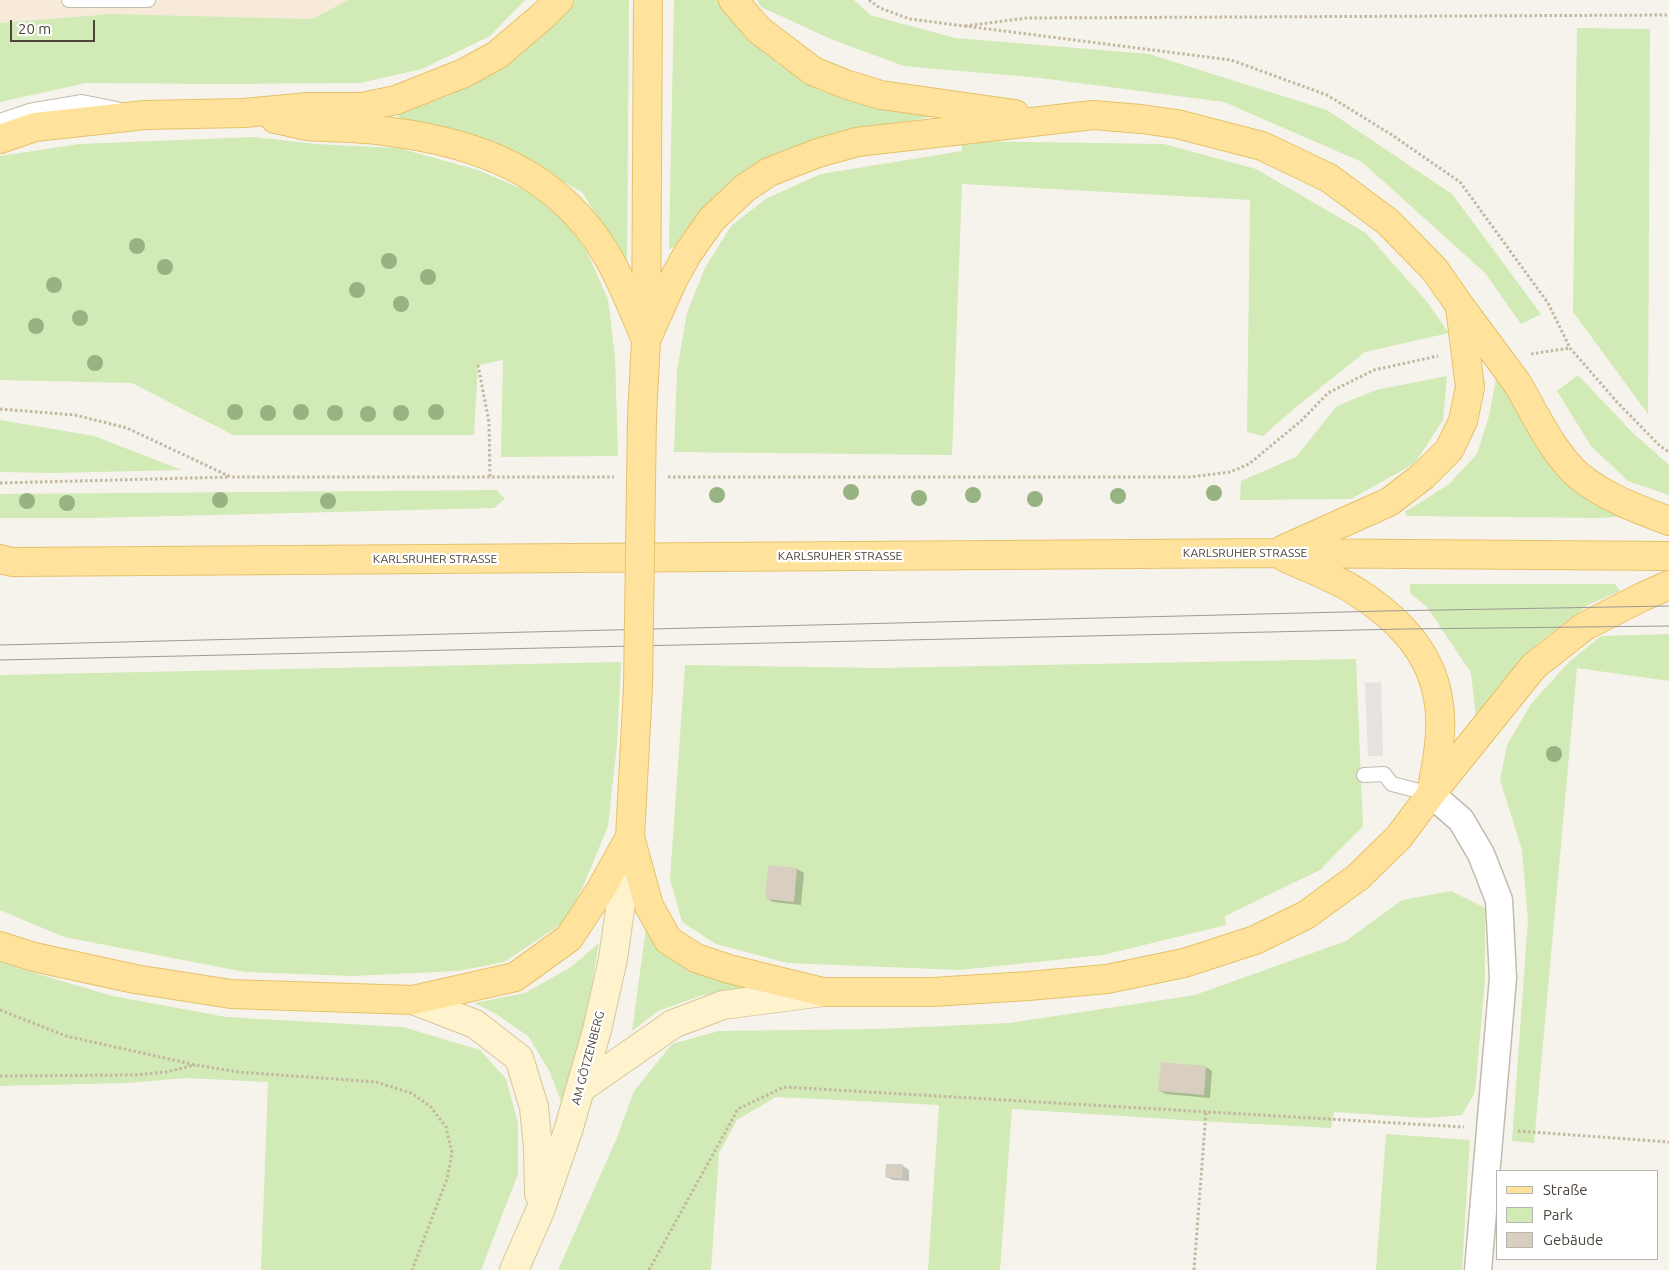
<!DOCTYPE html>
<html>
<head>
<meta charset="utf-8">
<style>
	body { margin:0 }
	#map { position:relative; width:1669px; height:1270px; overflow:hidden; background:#f6f3ec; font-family:Ubuntu,sans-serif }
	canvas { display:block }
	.legend { position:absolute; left:1496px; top:1170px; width:162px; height:90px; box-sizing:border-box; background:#fff; border:1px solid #b7b4b0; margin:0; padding:6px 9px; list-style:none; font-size:15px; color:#4b4439 }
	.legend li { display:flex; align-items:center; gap:10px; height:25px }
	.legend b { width:25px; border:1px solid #b7b4b0 }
	.scale { position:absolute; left:10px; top:20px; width:85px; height:22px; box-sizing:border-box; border:2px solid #4b4439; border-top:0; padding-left:6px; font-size:15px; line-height:18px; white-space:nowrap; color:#4b4439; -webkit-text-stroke:4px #fff; paint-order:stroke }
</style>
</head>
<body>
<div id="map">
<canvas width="1669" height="1270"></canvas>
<ul class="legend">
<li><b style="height:6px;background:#ffe39c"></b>Straße</li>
<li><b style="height:14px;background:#d2eab5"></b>Park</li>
<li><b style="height:14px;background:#d8cfc1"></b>Gebäude</li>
</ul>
<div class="scale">20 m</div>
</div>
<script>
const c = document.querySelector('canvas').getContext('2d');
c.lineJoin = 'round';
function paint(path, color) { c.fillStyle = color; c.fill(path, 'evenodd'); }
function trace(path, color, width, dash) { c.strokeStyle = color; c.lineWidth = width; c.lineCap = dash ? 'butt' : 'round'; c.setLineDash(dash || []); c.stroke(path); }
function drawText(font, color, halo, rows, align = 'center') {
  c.font = font + ' Ubuntu,sans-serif'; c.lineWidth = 4.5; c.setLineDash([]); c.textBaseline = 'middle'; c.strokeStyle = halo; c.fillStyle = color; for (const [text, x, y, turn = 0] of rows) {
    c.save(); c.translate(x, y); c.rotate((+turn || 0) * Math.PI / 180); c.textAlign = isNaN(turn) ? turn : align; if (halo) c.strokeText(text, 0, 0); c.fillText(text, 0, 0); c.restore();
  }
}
paint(new Path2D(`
	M0,0h348l-36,19 -201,-5 -111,9z`), '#f7ead8');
paint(new Path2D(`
	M348,0h177l-35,36 -68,33 -62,14 -140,1 -134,-1 -86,19v-79l111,-9 201,5z
	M575,0h54l-2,265 -45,-73 -81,-45 -59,-20 -40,-6 -5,-7 46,-16 56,-28 60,-49z
	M674,0h47l18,27 39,37 40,26 47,15 65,12 -71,13 -57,14 -30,11 -27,18 -45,39 -26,35 -5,2z
	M757,0h97l16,15 85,23 194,16 178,56 125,84 89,120 -20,10 -36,-51 -123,-111 -138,-60 -184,-24 -136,-12 -71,-26 -72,-33z
	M1577,28l73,1 -2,385 -75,-102z
	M255,137l60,7 83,4 80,22 60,26 20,17 28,37 22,49 7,58 3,99 -117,1 2,-97 -25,5 -4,70h-241l-101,-52 -132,-3v-224l79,-12z
	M962,141l202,3 92,25 110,64 61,69 22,31 -84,19 -70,56 -32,28 -16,-4 3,-232 -288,-16 -10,271 -278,-3 3,-82 10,-57 18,-45 26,-42 36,-28 54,-24 141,-23z
	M1578,375l55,58 36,32v30l-41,-14 -37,-35 -34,-55z
	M1447,376l-4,44 -28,43 -64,36 -111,1 1,-19 55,-24 41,-51 39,-16z
	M1506,378l122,138 -30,2 -191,-2 -2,-5 10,-5 34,-22 28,-30 12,-38 7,-37z
	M0,420l94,16 88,34 -127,3 -55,-1z
	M496,490l9,9 -11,9 -400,10h-94v-24z
	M1410,584h205l5,7 -32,14 -50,38 -27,28 -34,54 -6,-52 -44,-66 -17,-14z
	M1669,634v47l-92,-13 -43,475 -22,-2 16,-221 -6,-70 -22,-70 7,-35 24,-41 38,-42 32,-26z
	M1356,659l7,167 -43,44 -95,46 1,9 -123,30 -143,15 -173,-7 -71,-19 -34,-22 -12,-43 15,-214 194,3z
	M621,662l-4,82 -9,82 -26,63 -19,34 -59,39 -46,9 -106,5 -107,-4 -181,-35 -64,-27v-235z
	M1451,891l34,17v73l-10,111 -13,23 -37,3 -91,-6 -3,16 -132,-7 -187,-12 -12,161h-72l11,-165 -163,-8 -39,23 -18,33 -8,117h-153l58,-130 18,-49 38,-47 47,-13 158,-2 132,-6 186,-28 151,-54 56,-41z
	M646,928l100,59 -46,9 -42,15 -26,20z
	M599,943l-14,81 -22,83 -13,-35 -22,-36 -32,-22 -22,-11 51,-10 46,-26z
	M0,961l21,8 92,27 113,21 177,10 77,23 26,29 12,44v51l-37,96h-220l7,-188 -82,-4 -58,5 -128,3z
	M1386,1134l84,6 -8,130h-86z`), '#d2eab5');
paint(new Path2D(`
	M1381,682l2,74h-15l-3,-73z`), '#e5e3e0');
paint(new Path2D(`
	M769,866l28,3 7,4 -3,32 -28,-3 -7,-4z
	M1206,1067l6,4 -2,27 -44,-4 -6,-3z
	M903,1166l6,4v11l-16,-1 -7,-3z`), '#0003');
paint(new Path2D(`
	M768,865l29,3 -3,34 -29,-3z
	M1161,1062l45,4 -2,29 -46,-4z
	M886,1164h17l-1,14 -17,-1z`), '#d8cfc1');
const lane = new Path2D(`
	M69,0h79
	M0,121l29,-10 53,-9 35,7
	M1364,775l20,-1 8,10 39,10`);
const street = new Path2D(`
	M1431,794l30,26 20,34 18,46 4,78 -25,292`);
const secondary = new Path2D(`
	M413,1000l62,24 44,34 15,49 4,41 1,46
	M580,1089l93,-65 50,-19 100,-13
	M514,1270l26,-59 28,-80 29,-101 16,-71 17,-121`);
const primary = new Path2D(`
	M733,0l26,30 54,41 32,13 36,11 134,19
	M275,119c11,2 22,5 33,7 25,2 51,1 76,5 93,11 175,41 224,126 15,26 26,55 38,83
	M0,139l35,-12 110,-12 99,-2 64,-6h54l34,-7 68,-27 33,-18 48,-41 14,-14
	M646,340l27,-60 15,-27 24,-34 33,-31 24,-16 49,-19 39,-11 236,-27 48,4 36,5 85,22 67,32 59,44 47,48 25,36
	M1517,383c17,29 37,72 62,93 27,22 59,33 90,45
	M642,417l4,-77 2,-340
	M1284,549l105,-47 34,-26 26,-26 14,-29 7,-34
	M1284,557c23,11 52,21 73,35 39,25 73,58 81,106 6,31 -1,64 -7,95
	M0,559l12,3 1264,-9 393,3
	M638,687l-8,150 19,69 19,34 28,18 33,11 94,23h110l95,-6 79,-7 77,-16 71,-23 51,-25 52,-38 41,-40 32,-43 103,-128 51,-40 57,-29 27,-12
	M0,946l34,11 101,22 96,15 182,6 102,-23 54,-39 31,-47 30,-54`);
trace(lane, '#c2bbae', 16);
trace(street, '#c2bbae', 29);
trace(secondary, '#d6c79b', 30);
trace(primary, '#e6c16a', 30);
trace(new Path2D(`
	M869,0l11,8 30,11 321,41 96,35 65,40 68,47 88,121 22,45 47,54 43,44 9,6
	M965,26l62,-8 642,-3
	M1531,354l39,-6
	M478,365l11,57 1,55
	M0,409l75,6 52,13 104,49h383
	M668,477h523l39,-5 19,-8 53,-44 26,-27 46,-23 64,-14
	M0,483l230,-6
	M0,1010l66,26 130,29 42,7 138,10 35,11 19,13 16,21 6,26 -5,26 -35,91
	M0,1076l136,-1 30,-3 29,-7
	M1518,1131l151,11
	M649,1270l89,-161 46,-22 680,40
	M1194,1270l12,-158`), '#c4b79f', 3, [2.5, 2.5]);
trace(lane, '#fff', 14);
trace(street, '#fff', 26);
trace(secondary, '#fff3cd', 28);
trace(primary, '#ffe39c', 28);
trace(new Path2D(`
	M0,645l1384,-34 285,-5
	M0,660l1404,-31 265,-3`), '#9a9a9a', 1);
const primaryBridge = new Path2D(`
	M1460,306l57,77
	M1460,307l10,80
	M638,687l4,-270`);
trace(primaryBridge, '#e6c16a', 30, []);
trace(primaryBridge, '#ffe39c', 28);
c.fillStyle = '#97b381';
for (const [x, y] of [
	[137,246],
	[389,261],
	[165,267],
	[428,277],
	[54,285],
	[357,290],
	[401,304],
	[80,318],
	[36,326],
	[95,363],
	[235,412],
	[301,412],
	[436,412],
	[268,413],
	[335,413],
	[401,413],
	[368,414],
	[851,492],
	[1214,493],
	[717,495],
	[973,495],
	[1118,496],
	[919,498],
	[1035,499],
	[220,500],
	[27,501],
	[328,501],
	[67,503],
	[1554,754]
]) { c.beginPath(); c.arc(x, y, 8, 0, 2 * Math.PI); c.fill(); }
drawText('12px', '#4b4439', '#fff', [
	["KARLSRUHER STRASSE",1245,553],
	["KARLSRUHER STRASSE",840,556],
	["KARLSRUHER STRASSE",435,559],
	["AM GÖTZENBERG",588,1058,-75]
]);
</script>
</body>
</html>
